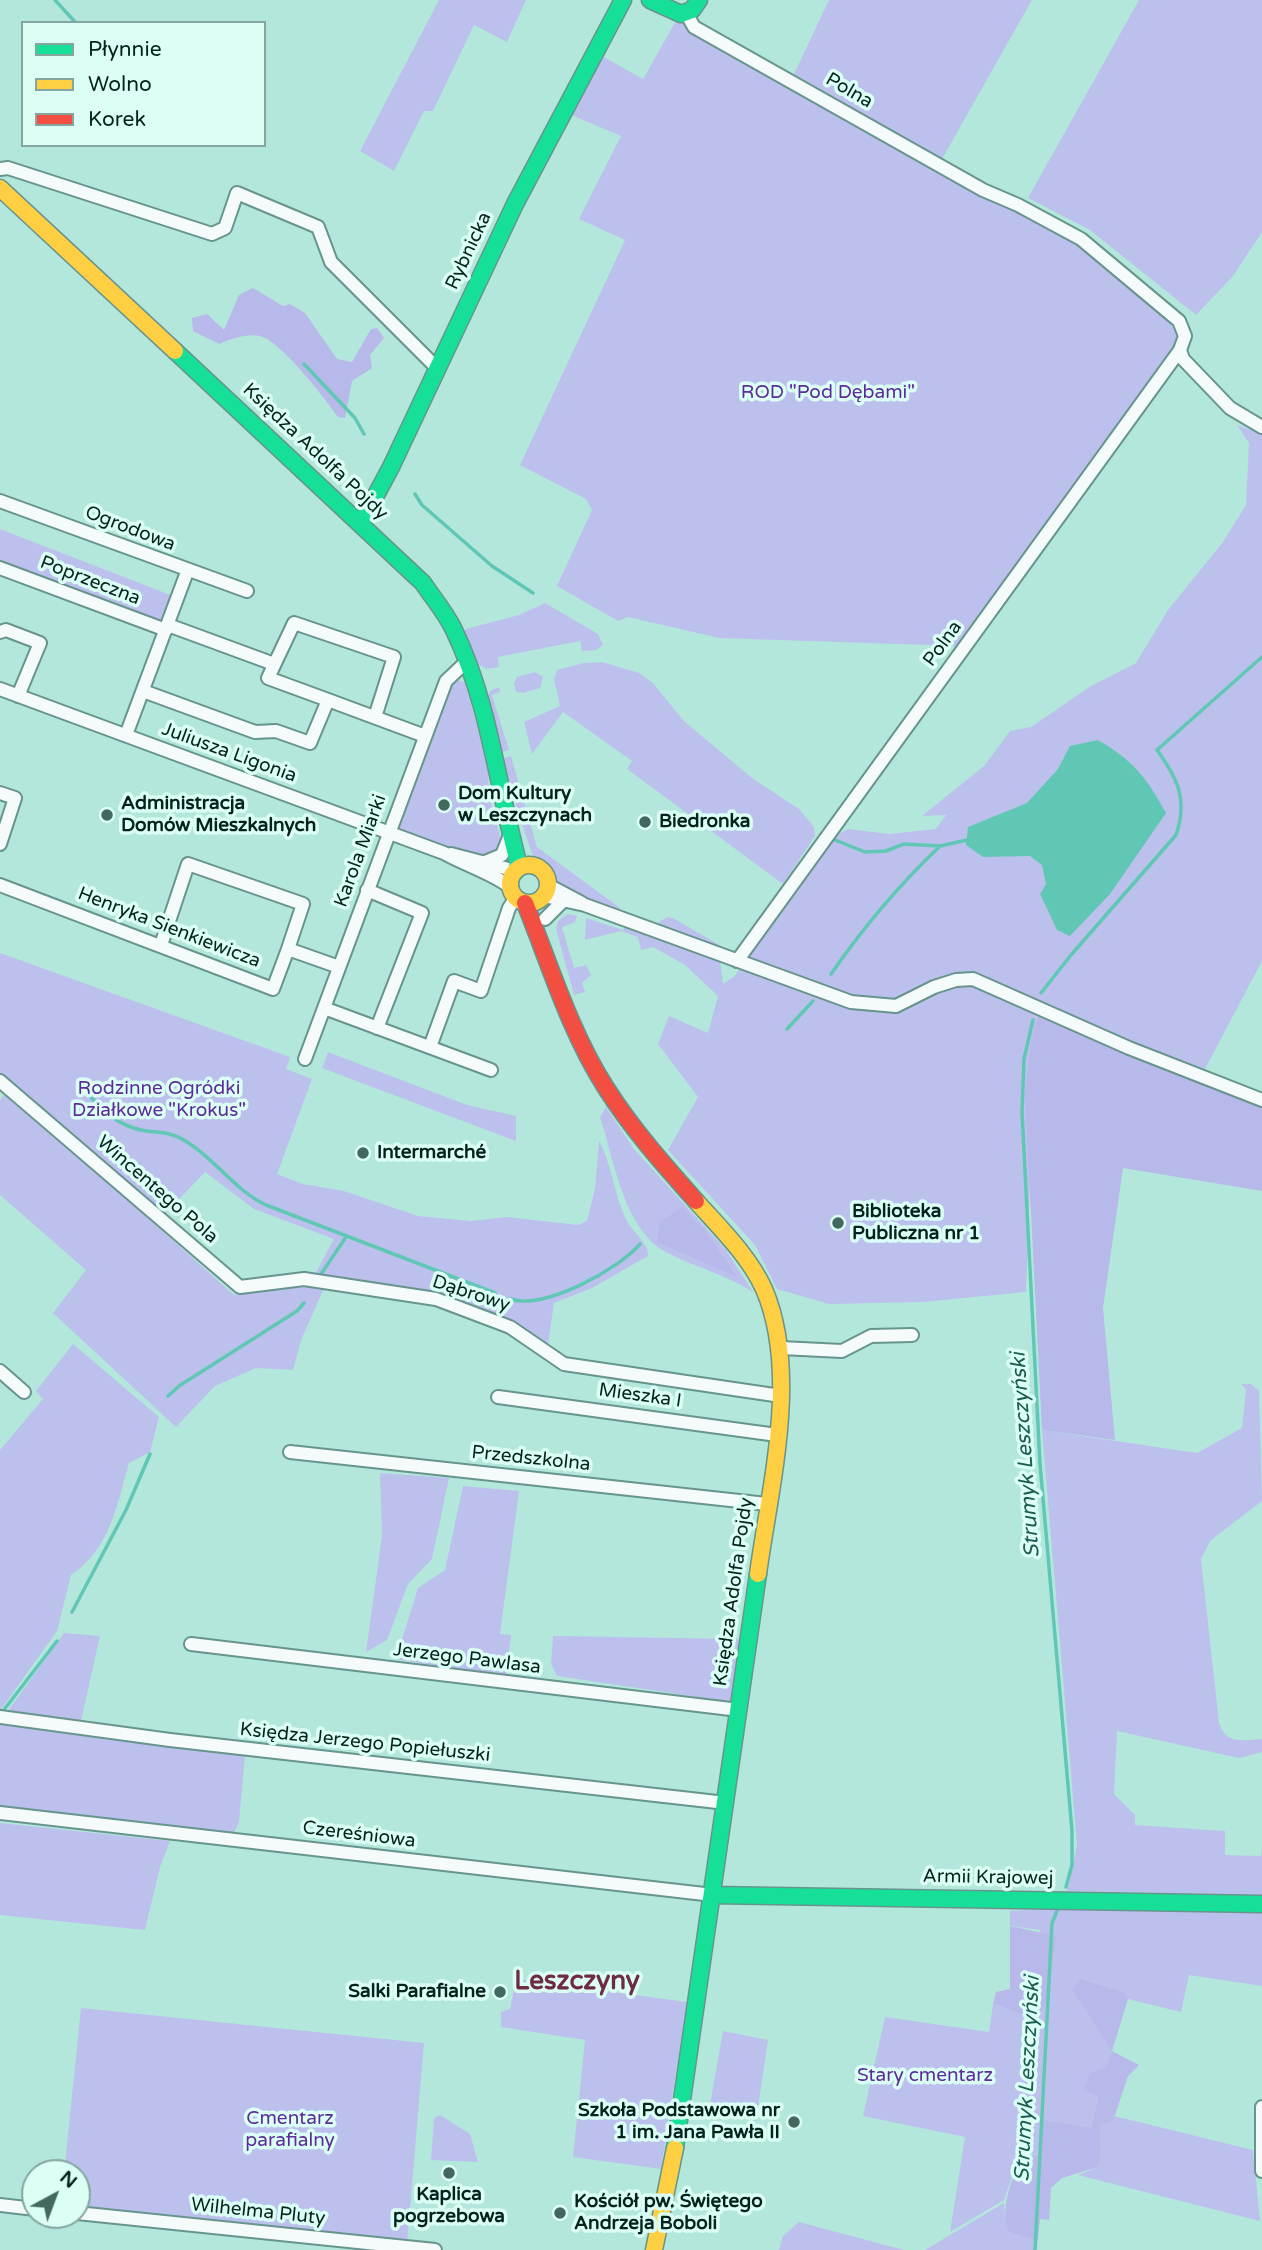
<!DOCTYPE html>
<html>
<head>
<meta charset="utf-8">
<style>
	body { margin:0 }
	#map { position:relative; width:1262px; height:2250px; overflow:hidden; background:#b4e7dc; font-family:"Varela Round",sans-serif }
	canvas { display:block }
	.legend { position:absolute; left:21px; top:21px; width:245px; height:126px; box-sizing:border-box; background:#dbfef5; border:2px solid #85a69f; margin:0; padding:9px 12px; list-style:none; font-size:21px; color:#05231e }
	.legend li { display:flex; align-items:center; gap:14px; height:35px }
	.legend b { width:35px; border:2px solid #85a69f }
	.north { position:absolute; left:21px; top:2159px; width:70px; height:70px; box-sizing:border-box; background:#dbfef5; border:2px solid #85a69f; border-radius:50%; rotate:41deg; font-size:19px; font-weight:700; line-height:28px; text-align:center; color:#05231e }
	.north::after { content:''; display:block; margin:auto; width:24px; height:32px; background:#426860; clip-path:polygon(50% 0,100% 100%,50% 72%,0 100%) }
</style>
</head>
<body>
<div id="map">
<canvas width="1262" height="2250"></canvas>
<ul class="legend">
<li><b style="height:9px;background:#16e098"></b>Płynnie</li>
<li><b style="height:9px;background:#ffcf43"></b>Wolno</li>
<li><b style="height:9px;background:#f24e42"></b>Korek</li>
</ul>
<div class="north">N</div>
</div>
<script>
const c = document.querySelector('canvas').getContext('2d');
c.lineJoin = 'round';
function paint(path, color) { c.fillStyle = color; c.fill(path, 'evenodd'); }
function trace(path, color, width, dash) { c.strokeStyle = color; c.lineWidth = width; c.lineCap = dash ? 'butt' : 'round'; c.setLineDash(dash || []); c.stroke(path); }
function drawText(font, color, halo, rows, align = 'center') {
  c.font = font + ' "Varela Round",sans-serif'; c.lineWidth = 7; c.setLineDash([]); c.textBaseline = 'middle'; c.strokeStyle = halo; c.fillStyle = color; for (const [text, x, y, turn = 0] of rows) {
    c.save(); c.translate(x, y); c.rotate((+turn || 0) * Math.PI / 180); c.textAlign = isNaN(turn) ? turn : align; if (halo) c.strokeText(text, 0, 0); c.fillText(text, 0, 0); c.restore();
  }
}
paint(new Path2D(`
	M439,0h87l-19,42 -33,-17 -41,86h-9l-30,60 -34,-20z
	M829,0h203l-90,159 -148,-85z
	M1139,0h123v232l-29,44 -37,39 -106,-85 -62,-32z
	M677,19l266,154 137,72 86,73 10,15 1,11 -220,302 -238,-8 -91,-21 -10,4 -61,-35 35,-76 -6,-11 -66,-34 105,-225 -46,-21 42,-83 -52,-22 31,-59 43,24z
	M1237,425l25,9v527l-57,108 -77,-27 -90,-39 -1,-7 -11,296 -103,10 -94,2 -52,-15 -22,-44 -87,-95 30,-53 -40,-53 11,-28 39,17 10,-37 -33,-31 -32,-18 -12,3 -3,-13 -17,-6 -36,9 1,-22 37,12 2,-4 95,34 3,24 12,-8 28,-48 63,-87 22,-12 41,5 47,-5 10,-14 -24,1 62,-50 26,-35 21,-4 60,-41 45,-23 32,-53 55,-68 23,-37 3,-62z
	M0,529l173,67 -13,27 -160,-60z
	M545,603l53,31 5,11 -7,5 -14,1 -2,-10 -82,16 1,10 -12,2 -12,-6 -12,-31 3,-3 53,-14z
	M602,662l37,11 13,9 32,39 68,57 47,31 15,18 1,9 -32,48 -156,-115 5,-8 -69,-49 -31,42 -8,-32 36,-16 -6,-27 3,-9 27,-7z
	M535,672l8,5 -3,11 -17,5 -7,-1 -2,-8 3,-7z
	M456,679l9,4 23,82 1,32 12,43 -2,12 -17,5 -86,-28 53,-145z
	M499,687l1,5 -8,3 17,55 -7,2 -15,-54 3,-7z
	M511,756l26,91 83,61 -1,3 -58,-24 -12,-18 -16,-12 -32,-98z
	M568,914l9,2 -2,6 -13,5 12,41 12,-3 5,10 -9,8 3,9 -11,3 -18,-66 2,-8z
	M668,917l5,1 53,31 -68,-23 2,-5z
	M0,953l290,104 -4,12 26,10 -35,95 26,10 41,7 74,25 53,5 36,-4 71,8 9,-4 8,-32 4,-48c14,25 15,58 30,83 6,10 20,20 19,32l-56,32 -38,15 -7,49 -87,-48 -148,-24 22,-41 -80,-30 -49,-37 -42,44 -163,-142z
	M328,1052l139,53 49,11v25l-194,-73z
	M7,1092l227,203 69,-10 21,3 -22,50 -9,32 -37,-2 -41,18 -39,41 -123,-114 33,-43 -86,-75v-95z
	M606,1107l28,42 92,101 27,42c-28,-18 -60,-25 -89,-41 -41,-24 -50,-92 -64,-134z
	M73,1344l86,73 -9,35 -21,11c-12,42 -19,86 -58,112l-14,56 -57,80v-261l43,-51 -7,-8z
	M1241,1384h10l8,7 3,110 -51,39 -10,19 18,164c7,22 24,17 43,16v13l-23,6 -122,-27 -3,63 21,21v10l90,6v24l36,1 1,-9v48l-195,-4 10,-46 -35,-415 155,23 45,-25 4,-39z
	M380,1473l69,5 -17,81 -24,25 -21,56 -21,12 16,-116z
	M463,1486l56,5 -19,143 11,1 -5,43 -110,-19 22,-71 27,-18z
	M64,1633l36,3 -20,89 -75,-10z
	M553,1636l186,3 -8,63 -174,-26 -6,-12z
	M0,1724l245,31 -6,67 -6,13 -233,-26z
	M0,1823l170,18 -10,26 -15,63 -145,-15z
	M1060,1908l202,2v76l-73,-11 -8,37 -53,-13 -3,-6 -53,-3 40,62 -6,15 -21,23 13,7 -7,31 -50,26 -21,-1 -16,47 -54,32 15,-95 -102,-21 22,-99 104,15 4,-28 40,14 7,-88 -30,-4v-15z
	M516,1979l171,23 -26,167 -88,-12 12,-117 -84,-13v-15l9,-3z
	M81,2008l343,35 -17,201 -330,-36v-35h-13z
	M723,2031l45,9 -12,81 -47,-11z
	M440,2115l30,19 8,28 -47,-2 3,-42z
	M1114,2116l139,34 7,71 -182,-46 20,-8 3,-15 -1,-27 13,-4z
	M1004,2203l4,29 30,5 -1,13h-112z
	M799,2222l105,28h-125l4,-14z`), '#bbc1ec');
paint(new Path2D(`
	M253,288l30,18 7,-2 15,9 32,46 15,3 19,-33 6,-1 7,10 -14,17 2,13 -20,13 -7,37 -7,-1c-13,-19 -55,-72 -75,-80 -13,-5 -32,2 -44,7l-26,-13 -1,-13 15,-4 17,16 15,-35z
	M1038,1012l224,87v92l-139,-23 -20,140 12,132 -73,-10 -17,-335 5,-48z
	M682,1207l25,26 30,44 -80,-35 2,-19z
	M1010,1926l46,10 -10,69 -13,13 -40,-14 3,-12 14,-3z
	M1080,1979l45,14 3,6 -16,52 27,14 -11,11 -15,45 -13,4 1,27 -3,15 -36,11 -11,10 -2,32 -9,-1 -2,21 -30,-8c-7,-31 3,-47 13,-76l20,-2v-34l50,8 7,-31 -14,-7 6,-17 16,-6 6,-15 -40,-62z`), '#b6b9e9');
paint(new Path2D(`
	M1098,740c35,20 49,38 68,73l-56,81 -40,42 -13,-6 -17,-36 6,-10 -4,-19 -12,-9 -47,1 -17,-12 2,-18 59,-24 31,-34 12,-23z`), '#61c7b5');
trace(new Path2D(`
	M55,0l21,23
	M304,364l51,54 9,16
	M415,494l7,11 70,61 41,27
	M830,838l35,14 21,-1 18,-7 36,2 27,-6
	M831,974c34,-49 66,-87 109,-128
	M1041,993l30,-38 105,-120c12,-35 2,-56 -19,-85l105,-93
	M1033,1020l-9,39 -2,53 18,352 32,367v34l-6,22
	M787,1029l26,-28
	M88,1094c15,17 30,31 53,36 15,3 27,1 41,9 32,18 52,51 84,66l229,88
	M321,1274l25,-37
	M511,1299c32,12 108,-30 129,-55
	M168,1396l11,-10 118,-75 7,-8
	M72,1612l54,-102 24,-56
	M3,1711l54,-70
	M1035,2250l17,-327 5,-12`), '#61c7b5', 3.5);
const street = new Path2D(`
	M686,13l8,14 289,163 35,15 63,34 98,82 6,15 -5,14 3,9 47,49 32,19
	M0,169l8,-1 204,66 13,-6 12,-35 81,34 13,35 107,107
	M0,501l247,90
	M0,568l166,62
	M168,625l106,39
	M0,632l6,-2 34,13 -22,53
	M0,689l444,164c19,11 53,22 67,35
	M143,691l112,41 21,-1 34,12 18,-43 97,36
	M328,700l-60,-22 26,-55 100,34 -19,60
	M126,735l61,-163
	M0,793l15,5 -15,46
	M451,854l65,17
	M485,862l17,-7 8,-20
	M0,885l273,104 15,-40 51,18
	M548,885l34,18
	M367,890l55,23 -45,115
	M544,896l41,9 266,97 45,4 38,-19 22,-7 17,-1 156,69 133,52
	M545,919l17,-17
	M161,945l27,-81 115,40 -15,45
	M737,961l443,-611
	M324,1008l167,62
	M430,1047l24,-66 27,10 28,-83 7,-11
	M305,1059l141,-378 19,-18
	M0,1081l240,206 64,-8 132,20 74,28 54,37 217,32
	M781,1348l61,3 29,-15 41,-1
	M0,1371l24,21
	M498,1397l279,38
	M290,1452l477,52
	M191,1644l548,66
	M0,1717l170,23 556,63
	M0,1813l713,82
	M1262,2107v64
	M0,2205l35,4
	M77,2213l358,37`);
const fast = new Path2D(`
	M650,0l31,14 11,-4 7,-10
	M175,351l248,232c10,15 22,29 30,45 36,73 44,156 65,234l-2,9
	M361,523l30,-56 124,-263 108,-204
	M713,1895l549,9
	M675,2148l83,-574`);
const slow = new Path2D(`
	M0,188l175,163
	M510 884a19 19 0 1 1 38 0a19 19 0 1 1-38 0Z
	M696,1201c24,27 53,55 68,88 36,84 6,197 -6,285
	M654,2250l21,-102`);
const jam = new Path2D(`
	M525,903c25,62 45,129 81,185 26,41 58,77 90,113`);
trace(street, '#67958d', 16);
trace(fast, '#67958d', 19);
trace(slow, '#67958d', 19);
trace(jam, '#67958d', 19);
trace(street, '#f4fbfa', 12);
trace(fast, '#16e098', 16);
trace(slow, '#ffcf43', 16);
trace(jam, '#f24e42', 16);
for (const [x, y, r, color] of [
	[444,805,7,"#426860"],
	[107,815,7,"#426860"],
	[645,822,7,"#426860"],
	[363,1153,7,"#426860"],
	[838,1223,7,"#426860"],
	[500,1992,7,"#426860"],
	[794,2122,7,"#426860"],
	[449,2173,7,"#426860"],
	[560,2213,7,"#426860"]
]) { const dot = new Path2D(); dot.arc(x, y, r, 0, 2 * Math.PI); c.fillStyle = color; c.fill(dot); trace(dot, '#dbfef5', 2.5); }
drawText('19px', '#05231e', '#dbfef5', [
	["Polna",849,91,30],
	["Rybnicka",469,251,-65],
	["Księdza Adolfa Pojdy",315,452,43],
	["Ogrodowa",130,529,21],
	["Poprzeczna",90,581,21],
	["Polna",943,644,-54],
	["Juliusza Ligonia",229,753,20],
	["Karola Miarki",361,851,-70],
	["Henryka Sienkiewicza",169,928,21],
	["Wincentego Pola",157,1190,41],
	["Dąbrowy",471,1294,18],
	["Mieszka I",640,1396,8],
	["Przedszkolna",531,1459,6],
	["Księdza Adolfa Pojdy",734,1592,-82],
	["Jerzego Pawlasa",467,1659,7],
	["Księdza Jerzego Popiełuszki",365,1743,6],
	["Czereśniowa",359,1835,7],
	["Armii Krajowej",988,1878,1],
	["Wilhelma Pluty",258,2212,6]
]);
drawText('19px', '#5d2c9a', '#dbfef5', [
	["ROD \"Pod Dębami\"",828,393],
	["Rodzinne Ogródki",159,1089],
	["Działkowe \"Krokus\"",159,1111],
	["Stary cmentarz",925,2076],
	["Cmentarz",290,2119],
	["parafialny",290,2141]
]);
drawText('bold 19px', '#05231e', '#dbfef5', [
	["Dom Kultury",458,794],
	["w Leszczynach",458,816],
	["Administracja",121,804],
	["Domów Mieszkalnych",121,826],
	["Biedronka",659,822],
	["Intermarché",377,1153],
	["Biblioteka",852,1212],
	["Publiczna nr 1",852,1234],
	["Salki Parafialne",486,1992,"right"],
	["Szkoła Podstawowa nr",780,2111,"right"],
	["1 im. Jana Pawła II",780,2133,"right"],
	["Kaplica",449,2195,"center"],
	["pogrzebowa",449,2217,"center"],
	["Kościół pw. Świętego",574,2202],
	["Andrzeja Boboli",574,2224]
], 'left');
drawText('italic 21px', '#1b5d52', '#dbfef5', [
	["Strumyk Leszczyński",1026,1455,-94],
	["Strumyk Leszczyński",1028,2079,-87]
]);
drawText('bold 26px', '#6f2b44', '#dbfef5', [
	["Leszczyny",577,1982]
]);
</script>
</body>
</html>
